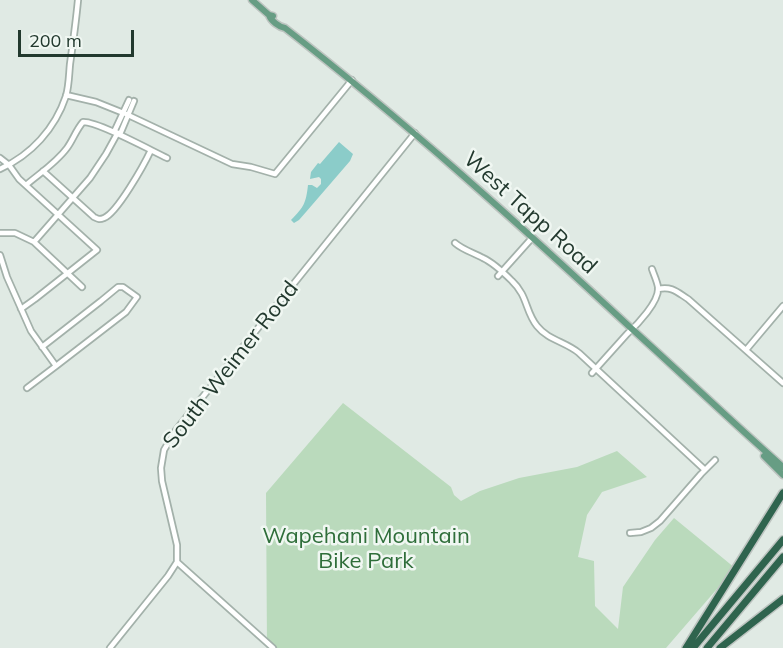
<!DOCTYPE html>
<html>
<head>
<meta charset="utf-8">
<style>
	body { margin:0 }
	#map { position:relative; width:783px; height:648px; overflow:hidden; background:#e0eae4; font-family:Mulish,sans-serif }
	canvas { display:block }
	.scale { position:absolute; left:18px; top:30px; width:116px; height:27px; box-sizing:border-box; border:3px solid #22392e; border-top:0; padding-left:8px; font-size:18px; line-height:21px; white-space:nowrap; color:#22392e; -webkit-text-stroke:4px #f0f7f2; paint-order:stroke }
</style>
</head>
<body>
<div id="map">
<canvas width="783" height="648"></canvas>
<div class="scale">200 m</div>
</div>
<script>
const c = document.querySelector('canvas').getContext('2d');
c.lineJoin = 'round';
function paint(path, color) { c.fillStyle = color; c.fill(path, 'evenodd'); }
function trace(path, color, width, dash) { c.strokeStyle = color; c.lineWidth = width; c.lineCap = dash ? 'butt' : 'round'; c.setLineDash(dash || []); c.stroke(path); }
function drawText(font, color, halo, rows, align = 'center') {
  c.font = font + ' Mulish,sans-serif'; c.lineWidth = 5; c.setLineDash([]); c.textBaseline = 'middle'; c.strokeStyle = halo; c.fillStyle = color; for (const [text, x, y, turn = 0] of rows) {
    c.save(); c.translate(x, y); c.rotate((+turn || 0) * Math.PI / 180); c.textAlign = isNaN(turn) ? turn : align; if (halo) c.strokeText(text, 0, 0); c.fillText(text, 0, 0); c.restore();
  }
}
paint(new Path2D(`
	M343,403l108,84 3,8 7,6 19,-10 39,-13 58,-11 40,-16 30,26 -45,15 -15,23 -9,42 16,4 1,45 23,23 5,-42 32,-47 19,-22 61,50 -69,80h-399l-1,-155z`), '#badabc');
paint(new Path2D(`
	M339,142l14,12 -3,7 -44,51 -7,8 -5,3 -3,-3c13,-13 15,-17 17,-35h4l5,3 4,-4v-5l-2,-2 -9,2 1,-7 7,-9 2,1z`), '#8bccc9');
const minor = new Path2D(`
	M66,95l30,7 30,12 106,50 19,3 24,7 77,-94
	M117,134l-2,-4 14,-30
	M0,158l9,7 10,14 78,71 -62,49 -14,10
	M0,169c31,-14 55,-40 66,-73 3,-10 3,-22 4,-32 3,-21 6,-43 8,-64
	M43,171l51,46c4,2 5,3 10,1 13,-5 40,-53 47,-68
	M26,185c14,-12 30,-22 41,-37 6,-8 9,-18 16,-26 14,-1 67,28 84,36
	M0,233h15l19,9 48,45
	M34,242l56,-64 16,-24 11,-20 4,-2 13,-31
	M455,243c8,7 19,10 28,15 11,5 21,15 29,23 16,15 13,30 25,45 11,14 29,16 42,27l126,117
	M0,255l7,22 24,54 25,35 70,-54 11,-15 -14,-10h-5l-17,14 -59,46
	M498,276l34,-38
	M658,289c14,-3 19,3 30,10l95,84
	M746,350l37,-44
	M592,373l35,-39c10,-9 33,-33 31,-47 -1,-6 -4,-12 -6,-18
	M27,388l29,-22
	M630,533l11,-1 10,-4 9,-7 41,-47 14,-14
	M177,562l96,86
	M110,648l58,-72 9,-14v-17l-15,-64 -1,-13 3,-18 12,-20 239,-297`);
const major = new Path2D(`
	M252,0l17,15 4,1
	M269,15c2,6 10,12 16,13 121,94 235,197 347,301 51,46 100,93 151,138
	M764,456l19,19`);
const highway = new Path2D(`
	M686,648l97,-155
	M693,648l90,-108
	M707,648l76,-91
	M720,648l63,-49`);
trace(minor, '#a3b1aa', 8);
trace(major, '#bdc4c0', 9);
trace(highway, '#bdc4c0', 10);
trace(minor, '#fff', 4.5);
trace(major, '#679d84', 6);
trace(highway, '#2f644e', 7);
drawText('22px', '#22392e', '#f0f7f2', [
	["West Tapp Road",530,213,42],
	["South Weimer Road",231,365,-52]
]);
drawText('22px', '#2f6e3a', '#f0f7f2', [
	["Wapehani Mountain",366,536],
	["Bike Park",366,561]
]);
</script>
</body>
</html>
